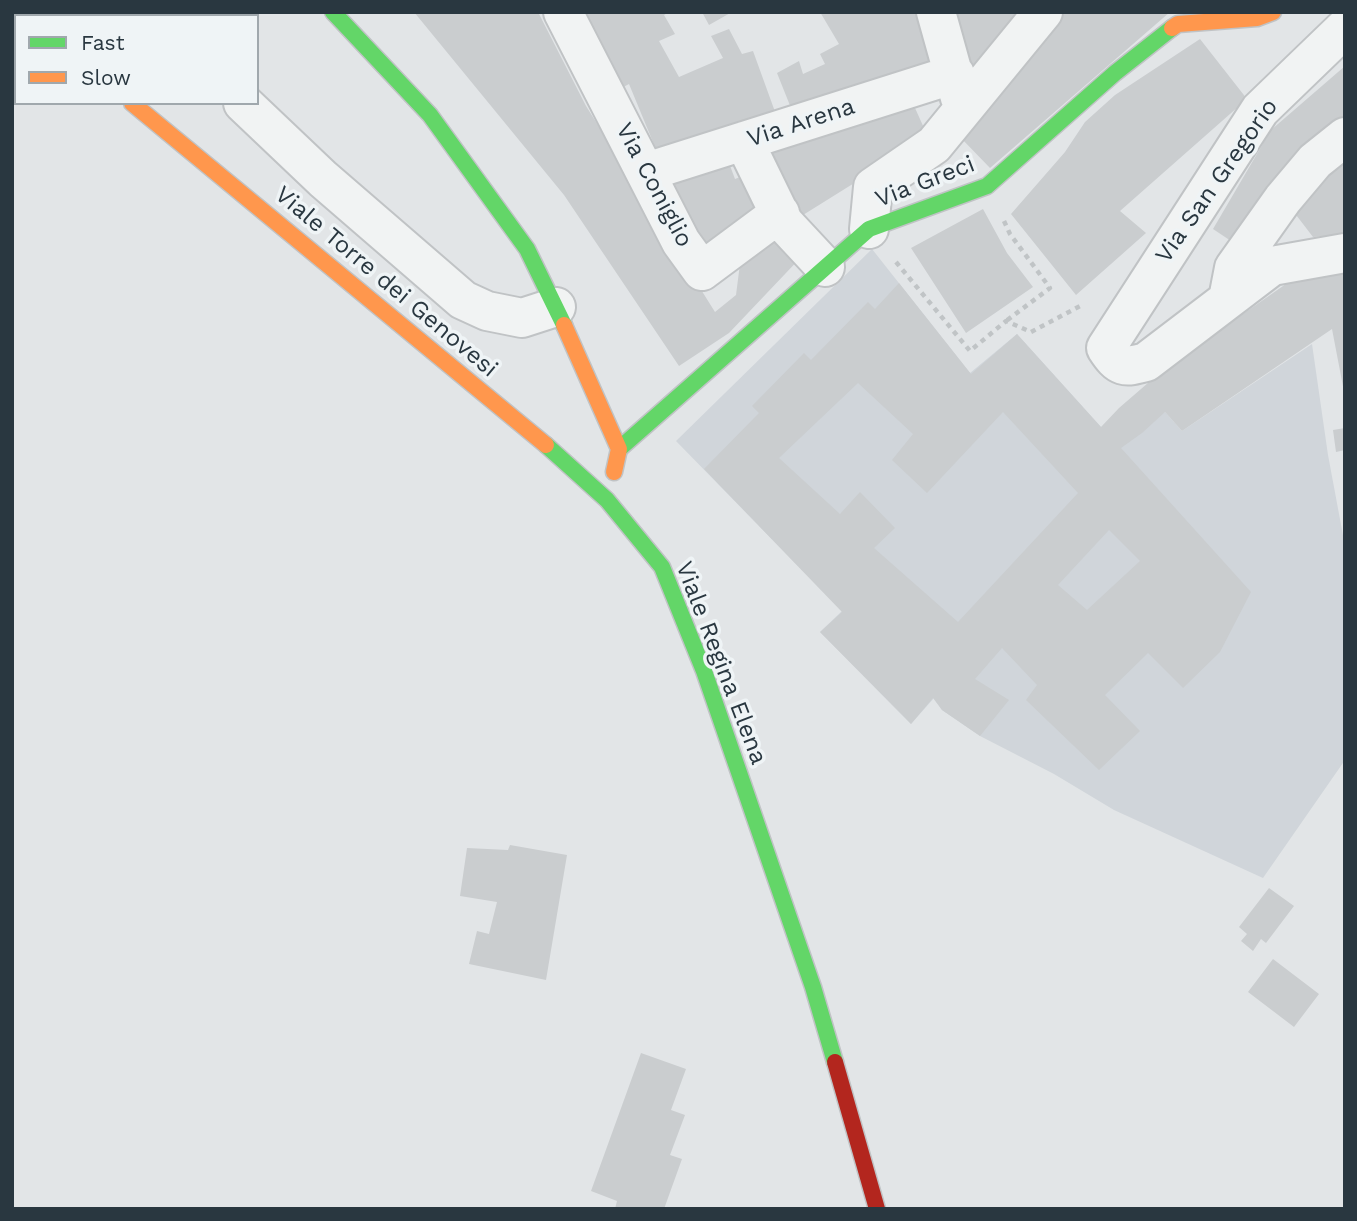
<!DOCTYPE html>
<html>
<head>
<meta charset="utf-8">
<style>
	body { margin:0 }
	#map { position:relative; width:1357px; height:1221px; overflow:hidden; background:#e2e5e7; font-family:"Work Sans",sans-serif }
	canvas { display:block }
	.frame { position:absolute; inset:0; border:14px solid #293740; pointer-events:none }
	.legend { position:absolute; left:14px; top:14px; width:245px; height:91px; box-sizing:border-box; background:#eff4f6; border:2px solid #a0a8ad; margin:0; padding:9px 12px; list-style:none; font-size:21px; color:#293740 }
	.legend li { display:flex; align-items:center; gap:14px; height:35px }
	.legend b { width:35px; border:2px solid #a0a8ad }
</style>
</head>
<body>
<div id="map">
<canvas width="1357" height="1221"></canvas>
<div class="frame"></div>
<ul class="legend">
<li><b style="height:9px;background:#63d668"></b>Fast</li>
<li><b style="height:9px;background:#ff974d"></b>Slow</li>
</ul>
</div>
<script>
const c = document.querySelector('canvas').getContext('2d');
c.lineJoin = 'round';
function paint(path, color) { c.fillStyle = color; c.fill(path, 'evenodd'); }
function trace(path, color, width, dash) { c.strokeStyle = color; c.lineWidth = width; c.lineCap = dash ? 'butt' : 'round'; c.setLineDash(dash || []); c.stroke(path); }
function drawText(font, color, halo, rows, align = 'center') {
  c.font = font + ' "Work Sans",sans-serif'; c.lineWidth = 7; c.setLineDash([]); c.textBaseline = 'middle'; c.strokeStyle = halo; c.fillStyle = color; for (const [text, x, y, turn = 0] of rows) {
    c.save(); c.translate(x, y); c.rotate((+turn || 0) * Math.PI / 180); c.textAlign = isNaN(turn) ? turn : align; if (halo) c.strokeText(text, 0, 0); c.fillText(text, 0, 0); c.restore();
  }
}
paint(new Path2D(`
	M872,249l98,124 47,-39 84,93 64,-15 17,19 130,-87 16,111 17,91v214l-82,118 -149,-68 -60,-36 -74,-38 -38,-26 -8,-12 -23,26 -91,-92 22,-21 -166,-170z`), '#d0d5da');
paint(new Path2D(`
	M414,12h124l48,94 129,206 21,-17 5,-39 38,-32 25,30 -75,79 -50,33 -115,-171z
	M577,12h92l-5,3 11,19 -16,7 20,36 44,-19 -12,-22 18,-7 13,25 11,-3 25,69 -118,39 -31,-75 -13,7z
	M702,12h30l-23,13z
	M820,12h103l16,60 -146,41 -16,-40 22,-12 4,13 22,-10 -5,-10 19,-10z
	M950,12h74l-51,62z
	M1060,12h110l-180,156 -30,-31z
	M1200,39l47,60 -127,112 26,22 -70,62 -65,-81 54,-62 20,-30 30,-27z
	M1345,66v56l-108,123 -24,-16 58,-99z
	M911,99l17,38 -133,83 -32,-64 32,-17z
	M726,155l9,24 13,-5 21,35 -67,46 -36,-79z
	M1345,158v77l-32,2 -23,-30z
	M983,209l24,44 26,34 -67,46 -55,-85z
	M1345,274v123l-13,-68 -150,102 -17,-19 -23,21 -21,15 130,144 -31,60 -37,36 -35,-35 -43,42 35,36 -41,39 -73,-70 11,-15 -35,-37 -27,31 34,21 -29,36 -38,-26 -9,-12 -22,26 -91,-92 22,-20 -138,-143 55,-56 -7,-7 52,-53 7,7 57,-58 7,7 24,-26 72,91 46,-40 84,93 18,-19 44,-38 130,-91zM858,383l55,51 -21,26 35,33 76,-81 75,81 -120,129 -84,-74 21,-20 -35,-36 -20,22 -61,-56zM1109,530l31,31 -53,49 -29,-25z
	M1345,428v22l-9,2 -3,-22z
	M510,845l57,10 -21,125 -77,-16 8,-33 12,3 8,-32 -37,-6 7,-48 41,2z
	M1269,888l25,18 -28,37 -5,-4 -8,12 -12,-10 6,-7 -8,-7z
	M1273,959l46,35 -25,33 -46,-35z
	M641,1053l45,16 -15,41 14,5 -15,40 12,4 -18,50h-49l2,-8 -26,-10z`), '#cacdcf');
const street = new Path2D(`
	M147,12l4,4
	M563,12l118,230 21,29 78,-58
	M936,12l24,86
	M1345,28l-85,82 -154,238c13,20 18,20 40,14l126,-96 73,-13
	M243,103l80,76 140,121 24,11 35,7 34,-11
	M744,141l40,82 41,44
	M646,172l309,-98
	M869,229l4,-42 61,-42 109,-133
	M1228,299l6,-31 49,-69 32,-38 30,-24`);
const fast = new Path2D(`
	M333,12l97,103 97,134 37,76
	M546,445l61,55 55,67 42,104 109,316 22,75
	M619,449l250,-220 118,-43 128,-113 57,-45`);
const slow = new Path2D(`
	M20,12l5,4
	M1172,28l6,-4 79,-6 16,-6
	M132,103l414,342
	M564,325l55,124 -5,23`);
const jam = new Path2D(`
	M835,1062l42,147`);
trace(street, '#c0c3c5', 42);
trace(fast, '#c0c3c5', 19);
trace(slow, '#c0c3c5', 19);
trace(jam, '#c0c3c5', 19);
trace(new Path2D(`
	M1004,221l6,13 40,54 -44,33
	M896,262l74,89 36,-30 25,11 53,-28`), '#c0c4c6', 4.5, [5, 5]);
trace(street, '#f1f3f3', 38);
trace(fast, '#63d668', 16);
trace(slow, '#ff974d', 16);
trace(jam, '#b3261e', 16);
drawText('24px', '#293740', '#eff4f6', [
	["Via Arena",801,123,-18],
	["Via San Gregorio",1217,181,-55],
	["Via Greci",925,182,-21],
	["Via Coniglio",654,185,62],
	["Viale Torre dei Genovesi",386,282,40],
	["Viale Regina Elena",721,663,69]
]);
</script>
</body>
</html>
